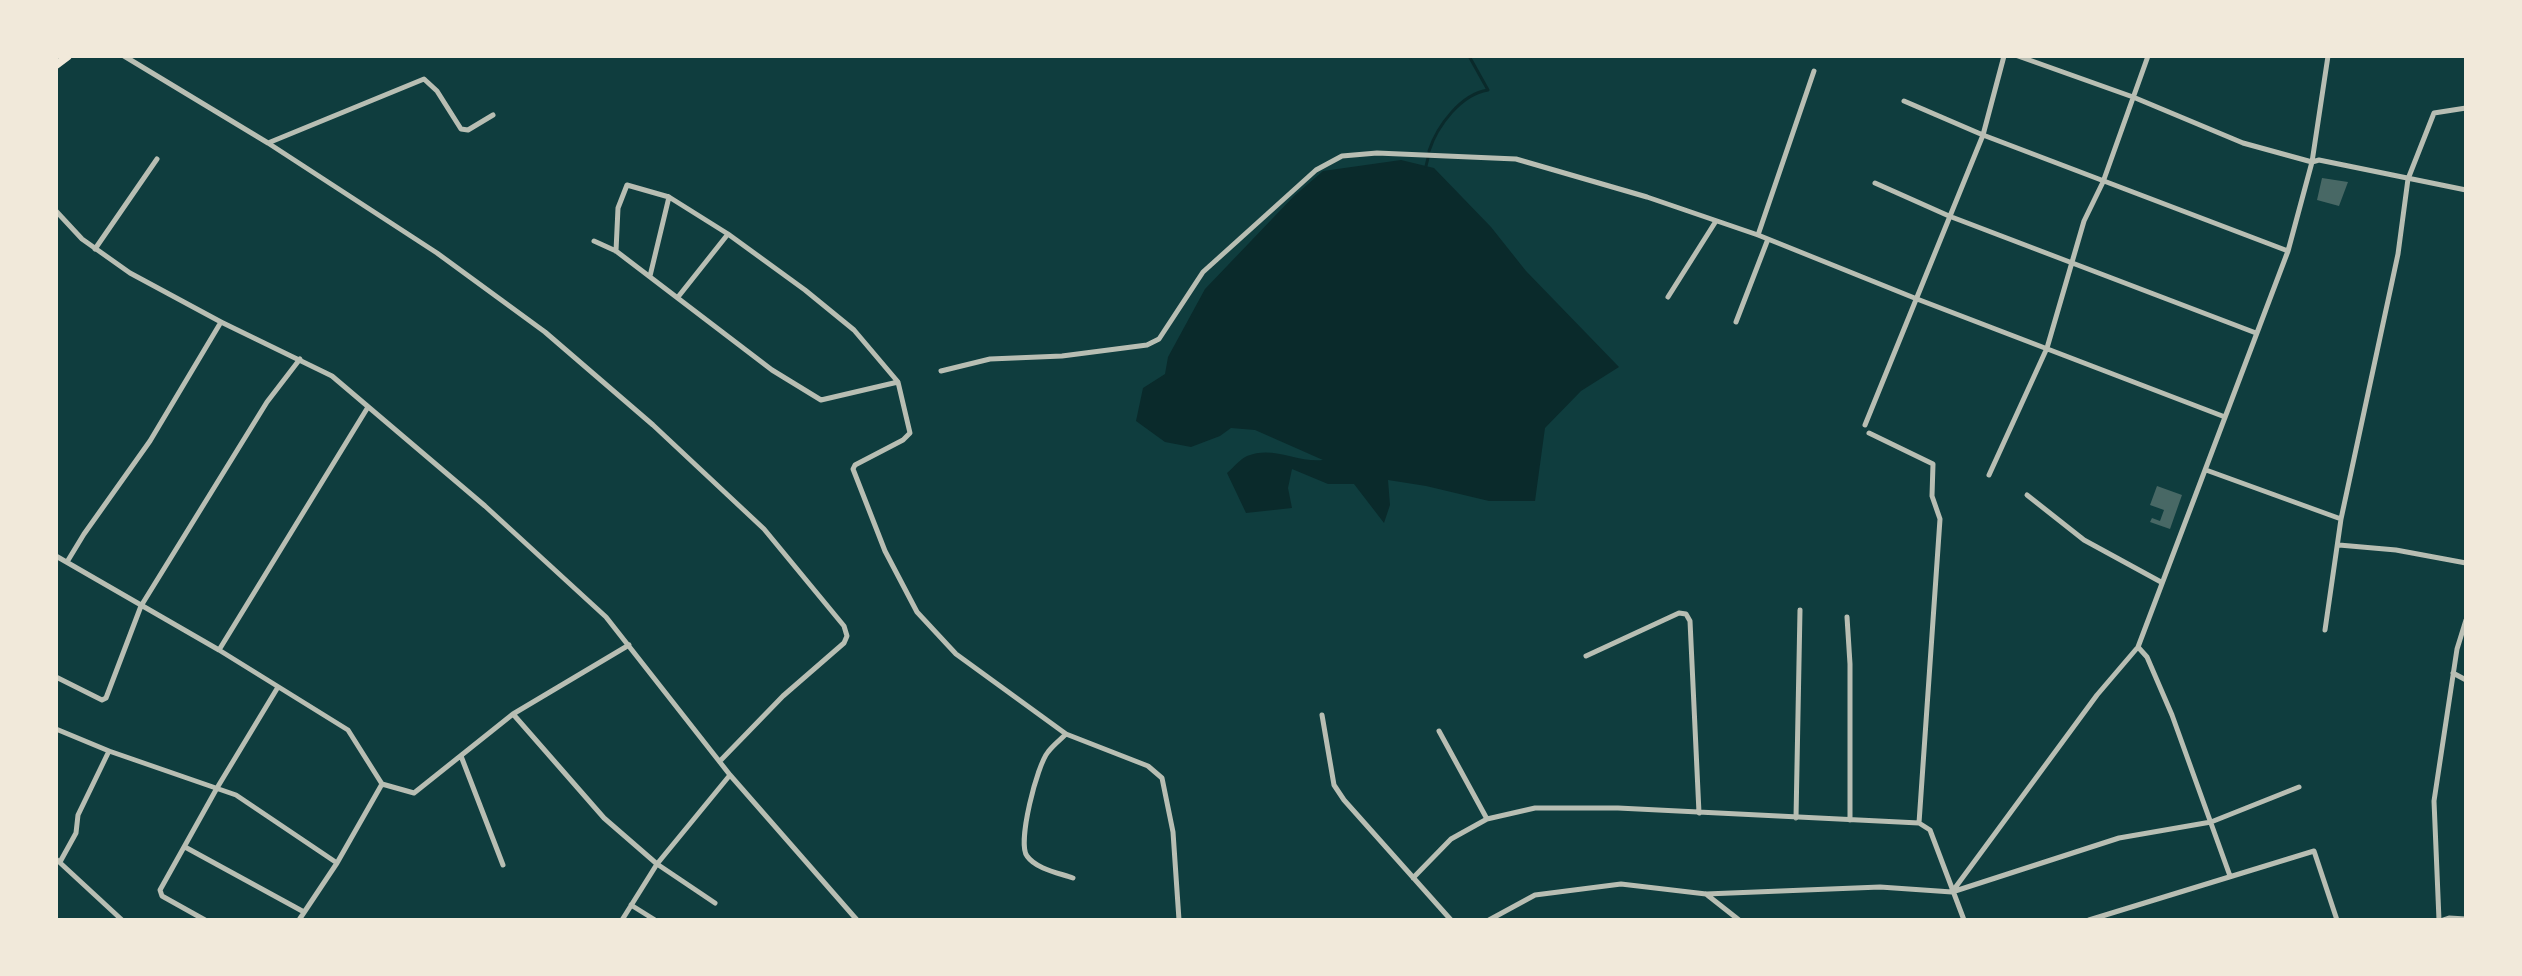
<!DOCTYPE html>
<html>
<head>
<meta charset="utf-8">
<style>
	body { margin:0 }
	#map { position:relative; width:2522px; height:976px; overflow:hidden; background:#0f3d3e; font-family:Poppins,sans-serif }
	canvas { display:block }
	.frame { position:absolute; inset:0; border:58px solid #f1e9da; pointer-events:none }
</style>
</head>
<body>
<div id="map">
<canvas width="2522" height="976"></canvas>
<div class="frame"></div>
</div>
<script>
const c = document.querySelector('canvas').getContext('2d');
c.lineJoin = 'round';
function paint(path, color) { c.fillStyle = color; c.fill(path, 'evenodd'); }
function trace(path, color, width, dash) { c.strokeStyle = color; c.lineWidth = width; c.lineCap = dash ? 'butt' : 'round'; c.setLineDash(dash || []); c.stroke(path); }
paint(new Path2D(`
	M1401,160l33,8 57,59 35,44 93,96 -38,24 -36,37 -10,73h-46l-63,-15 -38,-6 2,25 -6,18 -30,-39h-26l-36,-15 -4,19 4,20 -46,5 -19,-40c6,-5 13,-14 20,-17 26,-11 51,7 76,4l-68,-30 -24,-2 -11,8 -29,11 -26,-5 -29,-21 7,-33 22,-14 3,-17 37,-68 89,-93 29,-25z`), '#0a2a2b');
trace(new Path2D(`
	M1429,151c8,-25 32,-57 59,-61l-19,-34
	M1426,166l2,-8`), '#0a2a2b', 3);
paint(new Path2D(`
	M2322,178l26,4 -9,24 -22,-6z
	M2157,486l25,9 -12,34 -20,-7 2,-4 8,3 4,-11 -14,-5z`), '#486865');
trace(new Path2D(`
	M124,56l144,87 169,110 108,79 108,93 111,104 80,97 3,10 -3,7 -61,53 -63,65
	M2018,56l115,41 110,46 69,19 7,-2 147,30
	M1904,101l79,34 305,116
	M268,143l156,-64 13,12 24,38 7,1 25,-15
	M1875,183l74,33 307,117
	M669,197l59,37 -50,63
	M56,211l26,28 48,34 91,49 111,54 153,130 121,111 124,158 127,145
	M728,234l77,56 49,40 44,52
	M1758,235l56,-164
	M594,241l22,10 156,119 49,30 77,-18 12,51 -7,7 -48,25 -2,4 32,82 32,61 39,42 110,80 82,32 14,12 11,54 6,88
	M95,249l62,-90
	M616,251l2,-43 9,-23 42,12 -19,79
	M1668,297l48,-76
	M1736,322l32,-83
	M941,371l49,-12 72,-3 85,-11 12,-6 44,-67 113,-102 26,-14 35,-3 139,6 131,38 111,38 159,64 308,118
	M1865,425l118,-290 21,-79
	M1869,433l64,31 -1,32 8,23 -21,304
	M2206,470l135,49
	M1989,475l58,-127 37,-127 19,-39 45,-126
	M2027,495l57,45 77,42
	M2339,545l57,5 70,13
	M56,556l163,94 129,80 34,54 32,9 99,-79 116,-69
	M67,562l17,-28 66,-93 71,-119
	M1847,617l3,47v156
	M2325,630l16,-111 57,-265 10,-75 26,-66 32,-5
	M2138,647l9,10 25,58 58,161
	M219,650l149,-243
	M1586,656l93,-43 7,1 4,7 9,192
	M2453,673l13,7
	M56,677l46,23 4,-2 35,-92 126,-204 33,-43
	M513,714l91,104 53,46 58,39
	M1322,715l12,70 10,15 107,120
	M56,729l53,22 127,44 101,68
	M1439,731l48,88
	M1066,734c-6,6 -13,11 -18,18 -11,13 -31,91 -21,104 9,13 32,17 46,22
	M461,756l42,109
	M1796,818l4,-208
	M185,847l119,65
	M56,859l66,61
	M60,862l16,-29 2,-18 31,-64
	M1413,878l38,-39 36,-20 48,-11h83l301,15 11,7 34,90
	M1952,892l167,-54 92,-16 88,-35
	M1706,894l33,26
	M631,905l24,15
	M205,920l-43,-24 -2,-6 57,-102 61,-101
	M299,920l38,-57 45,-79
	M622,920l35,-56 73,-89
	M1489,920l46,-25 86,-11 85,10 174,-7 72,5 145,-197 41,-48 150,-396 24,-89 16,-106
	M2089,920l225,-69 23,69
	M2439,920l-5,-119 23,-152 9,-29
	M2443,920l6,-2 17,1`), '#b8beb3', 5);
trace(new Path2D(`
	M56,65l12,-9`), '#f1e9da', 8);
</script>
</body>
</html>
